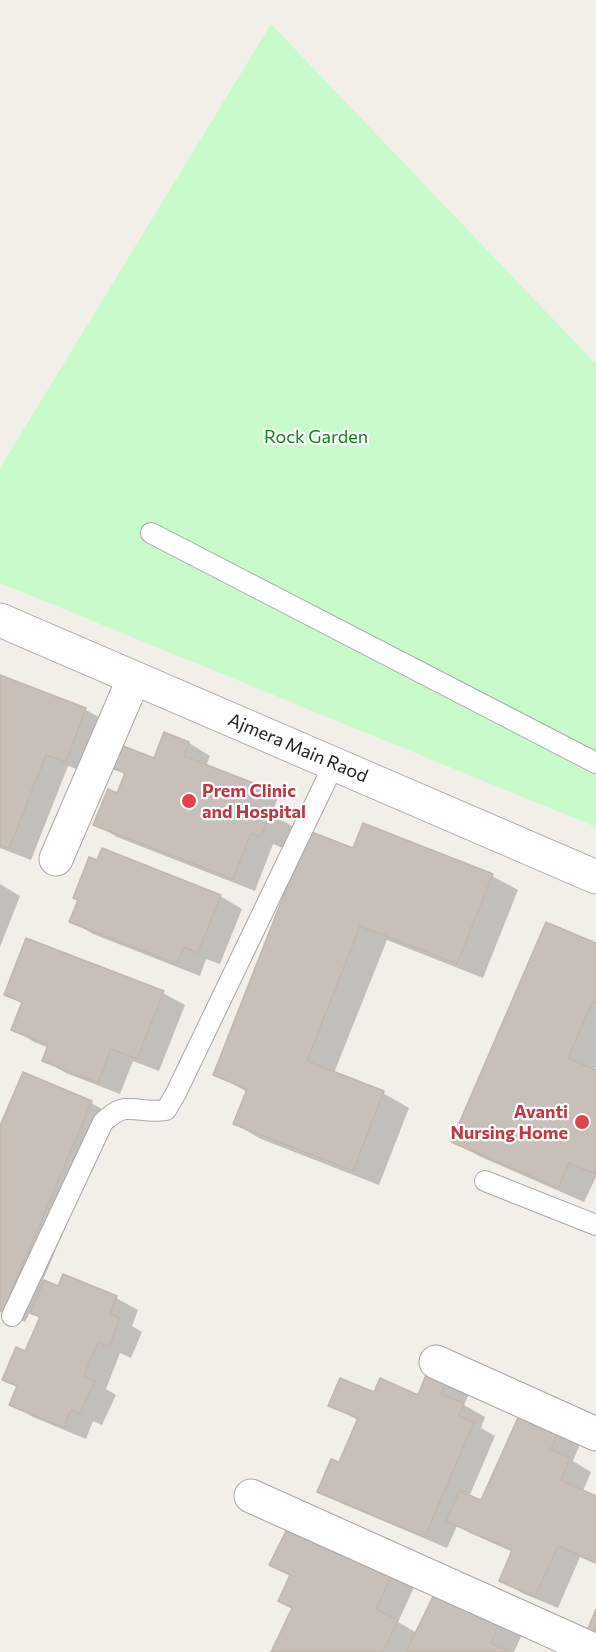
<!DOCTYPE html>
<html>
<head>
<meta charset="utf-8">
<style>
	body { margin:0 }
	canvas { display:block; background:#f2efe9 }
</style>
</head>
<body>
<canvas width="596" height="1652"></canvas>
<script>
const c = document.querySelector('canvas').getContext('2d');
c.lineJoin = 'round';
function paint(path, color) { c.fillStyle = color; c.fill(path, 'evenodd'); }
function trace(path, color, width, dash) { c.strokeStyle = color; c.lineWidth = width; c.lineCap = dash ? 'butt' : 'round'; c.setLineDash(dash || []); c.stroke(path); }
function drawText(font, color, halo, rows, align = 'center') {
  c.font = font + ' Commissioner,sans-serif'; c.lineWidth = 4.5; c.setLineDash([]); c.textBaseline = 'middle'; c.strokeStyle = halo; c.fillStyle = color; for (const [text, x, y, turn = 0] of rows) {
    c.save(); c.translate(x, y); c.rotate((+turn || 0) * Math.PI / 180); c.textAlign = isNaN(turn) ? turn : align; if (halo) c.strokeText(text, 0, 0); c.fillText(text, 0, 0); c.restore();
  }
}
paint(new Path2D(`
	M271,24l325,340v463l-596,-244v-115z`), '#c8facc');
paint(new Path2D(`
	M0,676l86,34 22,12 -20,51 -20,-7 -37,94 -31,-12z
	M189,743l21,13 -4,10 50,19 22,13 -7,16 21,12 -9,22 -10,-4 -18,47 -138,-54 -22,-13 23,-29 8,-20 -15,-9 44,-6z
	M354,850l138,26 26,14 -35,88 -96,-38 -53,133 49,20 26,15 -30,77 -118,-46 -26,-15 12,-32 -32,-18z
	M0,884l20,12 -20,51z
	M220,896l22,13 -22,55 -14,-5 -6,17 -107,-42 -22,-13z
	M596,945v122l-2,4 2,1v105l-12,25 -105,-46 -26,-15z
	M163,993l22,12 -26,66 -26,-10 -13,33 -54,-21 -22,-13 5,-12 -15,-6 -21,-13 10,-25 -18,-10z
	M24,1074l67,29 22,12 -70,165 15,8 58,10 22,12 -6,16 10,6 -11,26 -11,-5 -14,36 10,6 -14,30 -9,-4 -7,18 -53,-22 -22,-13 7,-17 -14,-8 22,-26 15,-35 -11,-6 -5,10 -25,-10v-182z
	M431,1367l41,20 -8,18 21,12 -4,11 14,8 -26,61 13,5 40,-89 59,29 -8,19 18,11 -8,19 13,6v67l-16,-7 -22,51 -36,-15 -21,-13 12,-28 -43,-19 -13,-7 -10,22 -106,-45 -22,-12 21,-27 18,-44 -28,-15 44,-11 44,3z
	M341,1557l76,24 -19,41 19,11 21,-45 86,42 -10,22h-241l20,-44 -2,-32 -20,-11z`), '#0003');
const building = new Path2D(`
	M0,675l86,33 -20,54 -20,-7 -37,94 -9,-4z
	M164,732l25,10 -5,14 72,28 -8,19 23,9 -10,25 -10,-4 -18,46 -140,-54 15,-36 9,4 8,-20 -16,-6 9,-23 36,14z
	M363,823l130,51 -36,90 -97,-38 -53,135 77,30 -31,80 -120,-47 14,-35 -34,-14 96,-244 44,17z
	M102,848l119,47 -23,58 -14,-6 -7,17 -108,-42 9,-22 -5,-2 16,-41 8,3z
	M546,922l50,21v60l-4,-1 -24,56 28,12v104l-27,-11 -11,25 -107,-46z
	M26,938l138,53 -27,68 -26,-10 -13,34 -56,-22 6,-16 -37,-15 11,-28 -18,-7z
	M23,1072l69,29 -89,210 -3,-1v-184z
	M63,1274l54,22 -7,18 10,4 -11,29 -11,-5 -14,34 11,5 -15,33 -9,-4 -7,18 -55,-23 8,-19 -15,-6 14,-33 9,4 15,-34 -10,-4 14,-33 14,6z
	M430,1365l20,8 -9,21 23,9 -5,13 15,6 -49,115 -108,-45 14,-33 8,3 19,-44 -30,-12 12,-28 34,14 6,-14 38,17z
	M521,1411l39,17 -9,21 19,9 -9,22 35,16v62l-2,4 -36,-16 -23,51 -36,-16 13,-31 -66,-29 13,-30 22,9z
	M287,1529l53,26 6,-11 50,23 -20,42 22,11 -15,32h-112l21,-44 -14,-7 12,-26 -21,-10z
	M438,1586l65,31 -12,26 18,9h-103z
	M596,1609v26l-9,-4z`);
paint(building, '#c7bfb8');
trace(building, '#c4b6ab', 1.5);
const service = new Path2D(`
	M151,533l445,230
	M485,1181l111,44
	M12,1316l91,-194c7,-6 14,-12 22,-13 15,-1 24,4 41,1l10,-17 158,-329`);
const minor = new Path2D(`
	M56,859l78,-181
	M436,1362l160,72
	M251,1496l345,155`);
const tertiary = new Path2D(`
	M0,620l596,257`);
trace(service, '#a9a9a9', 22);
trace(minor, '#a9a9a9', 35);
trace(tertiary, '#a9a9a9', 35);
trace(service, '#fff', 20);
trace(minor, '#fff', 33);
trace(tertiary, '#fff', 33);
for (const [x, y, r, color] of [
	[189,801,8,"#e0444e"],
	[582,1122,8,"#e0444e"]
]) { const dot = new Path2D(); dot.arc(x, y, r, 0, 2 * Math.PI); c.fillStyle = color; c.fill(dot); trace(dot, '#fff', 2); }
drawText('18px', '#0c8416', '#fff', [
	["Rock Garden",316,437]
]);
drawText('18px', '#222', '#fff', [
	["Ajmera Main Raod",298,748,23]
]);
drawText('bold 18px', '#be3a42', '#fff', [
	["Prem Clinic",202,791],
	["and Hospital",202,812],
	["Avanti",568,1112,"right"],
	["Nursing Home",568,1133,"right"]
], 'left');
</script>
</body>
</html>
